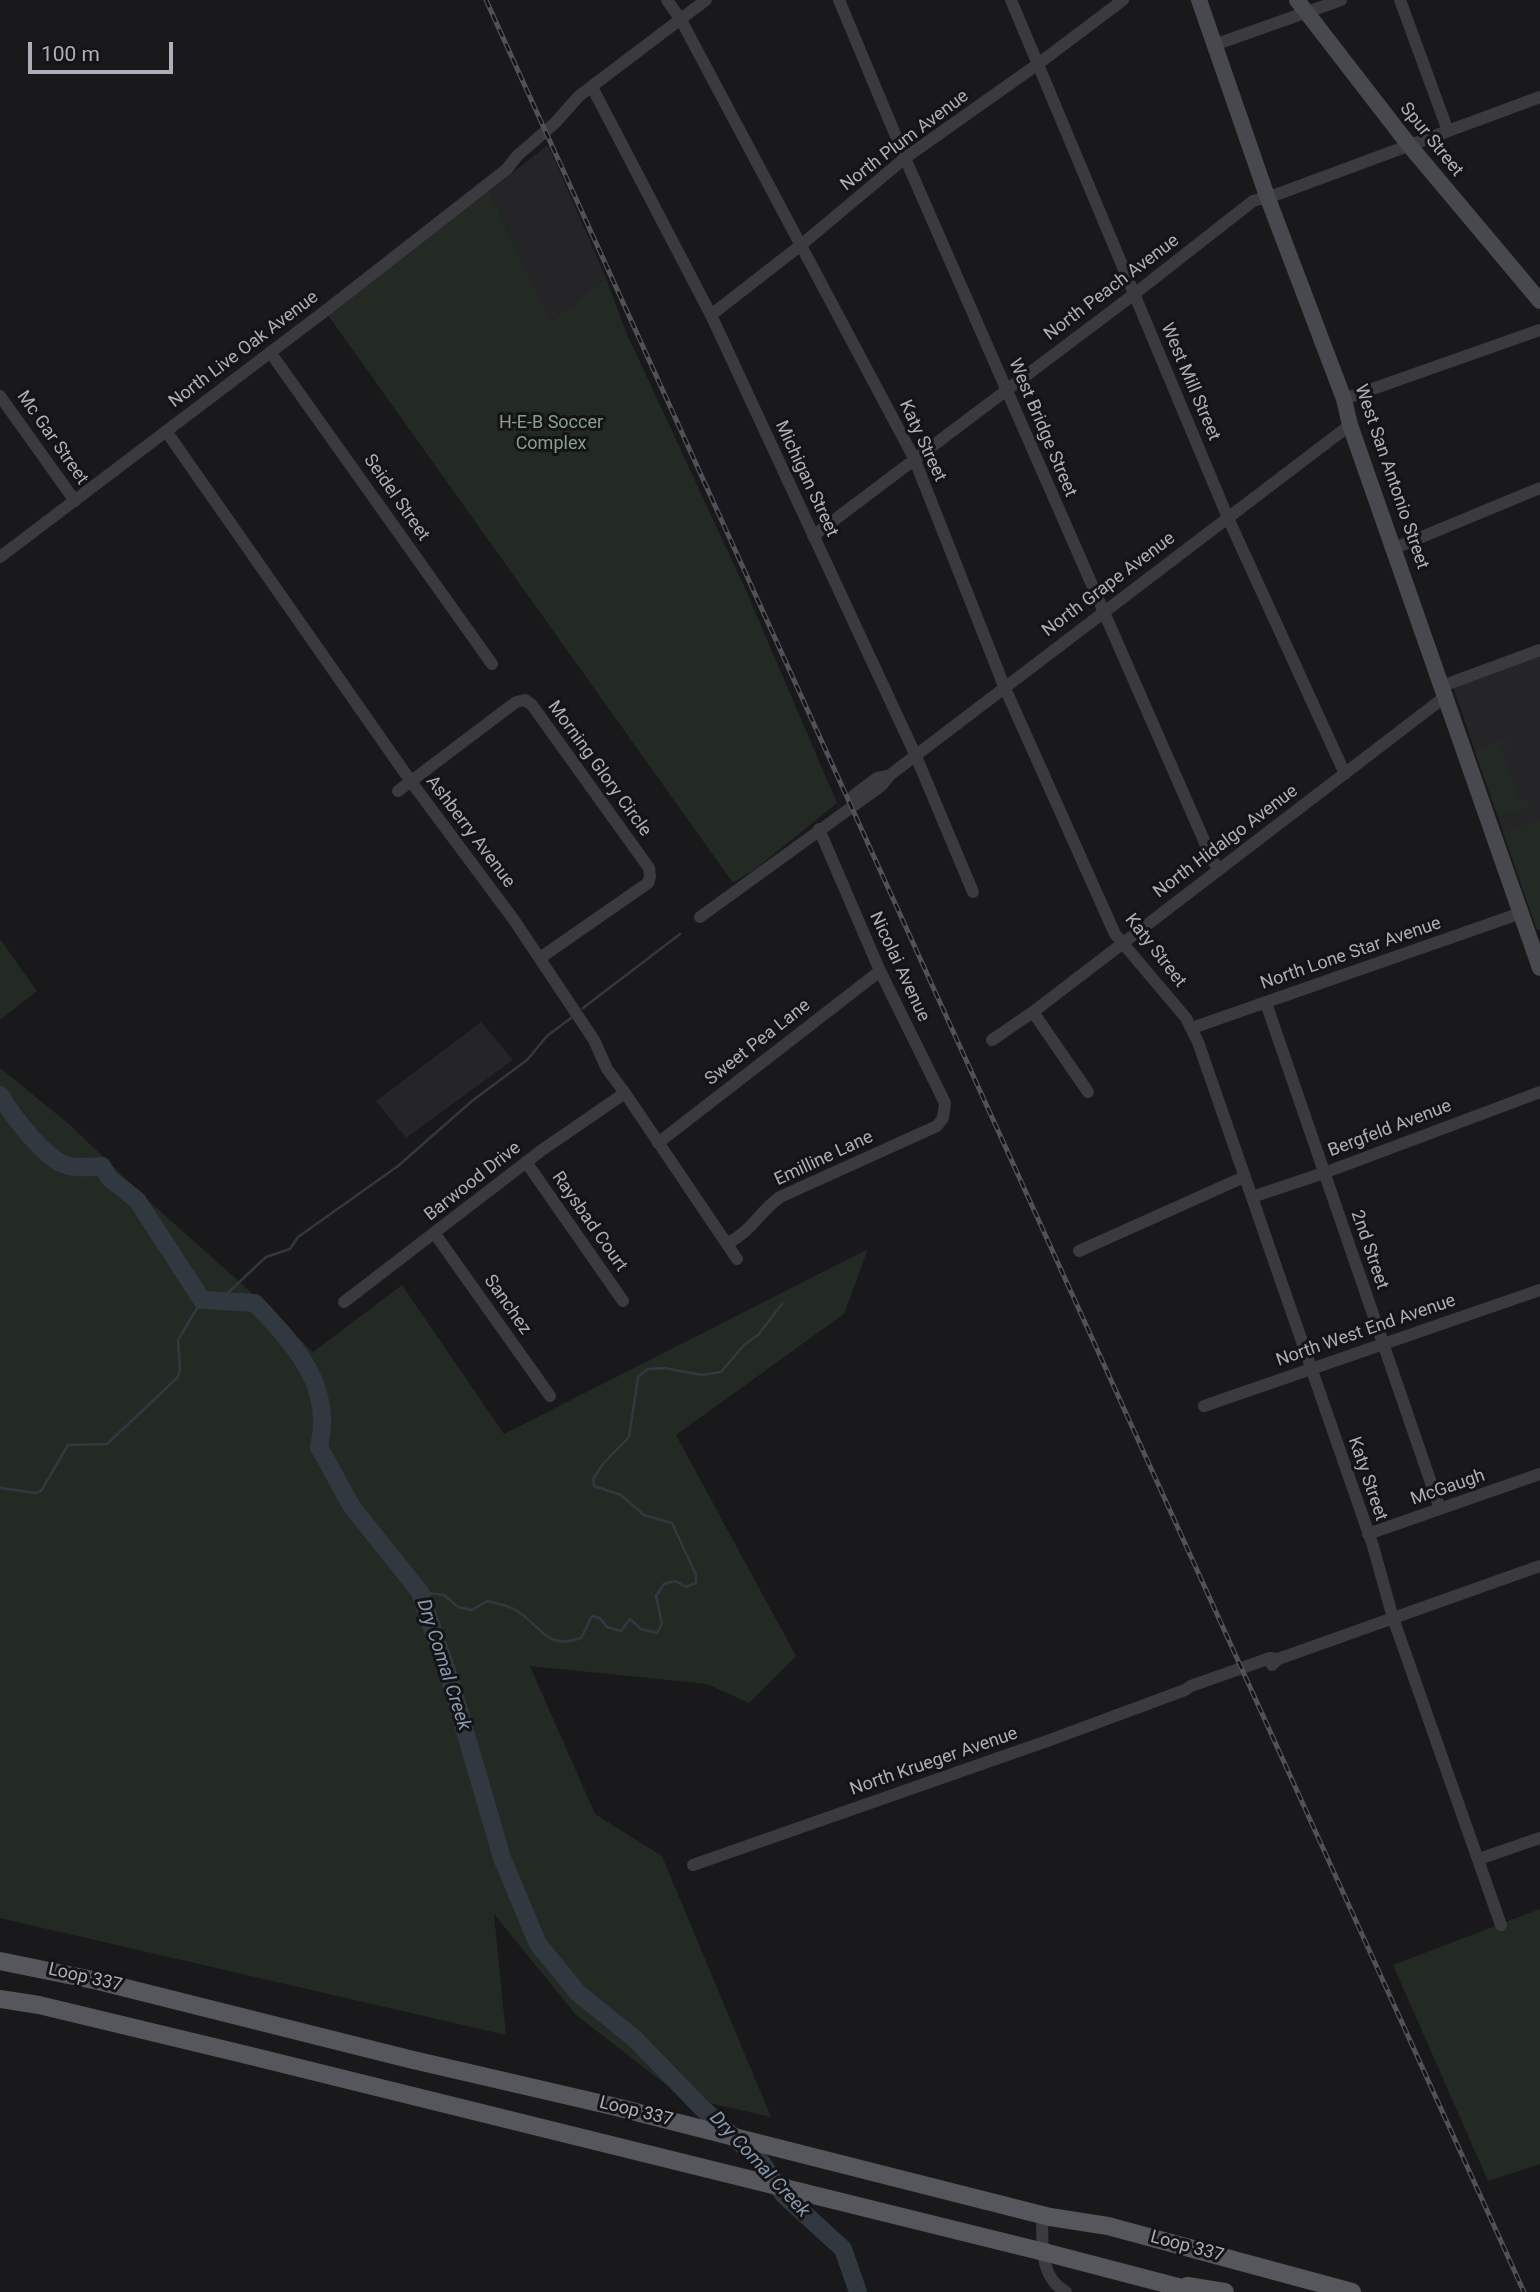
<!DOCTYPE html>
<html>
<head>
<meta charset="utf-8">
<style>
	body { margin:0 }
	#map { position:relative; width:1540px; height:2292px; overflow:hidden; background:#19181a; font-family:Roboto,sans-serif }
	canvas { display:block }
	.scale { position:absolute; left:28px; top:42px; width:145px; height:32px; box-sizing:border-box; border:4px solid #acafb8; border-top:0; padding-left:9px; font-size:21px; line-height:24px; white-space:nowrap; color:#acafb8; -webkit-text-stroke:5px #141315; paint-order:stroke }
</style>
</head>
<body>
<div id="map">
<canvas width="1540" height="2292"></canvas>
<div class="scale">100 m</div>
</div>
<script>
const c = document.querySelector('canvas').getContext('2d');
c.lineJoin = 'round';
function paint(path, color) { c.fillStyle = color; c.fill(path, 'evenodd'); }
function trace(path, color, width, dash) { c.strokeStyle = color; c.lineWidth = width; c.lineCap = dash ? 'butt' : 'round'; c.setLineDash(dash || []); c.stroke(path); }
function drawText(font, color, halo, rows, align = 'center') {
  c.font = font + ' Roboto,sans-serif'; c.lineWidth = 6; c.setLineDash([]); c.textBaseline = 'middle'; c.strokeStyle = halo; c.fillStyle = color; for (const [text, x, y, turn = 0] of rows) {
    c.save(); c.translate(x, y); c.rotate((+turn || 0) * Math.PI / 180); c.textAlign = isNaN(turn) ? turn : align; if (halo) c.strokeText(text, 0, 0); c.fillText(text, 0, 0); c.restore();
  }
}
paint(new Path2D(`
	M548,145l58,133 -55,43 -62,-130z
	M1540,653v276l-3,1 -85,-246z
	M481,1022l32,38 -107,78 -30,-37z`), '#252427');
paint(new Path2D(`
	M489,191l62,130 55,-43 20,54 118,254 93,217 -79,64 -25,16 -408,-572z
	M1503,739l3,1 2,7 -9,-3 18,51 13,8 -3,4 -29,10 -23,-65 6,-2 -1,-3z
	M1540,820v109l-3,1 -34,-98z
	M0,939l37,52 -37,29z
	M0,1068l69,56 83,80 101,90 60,58 89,-67 102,149 364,-185 -24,65 -168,121 120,221 -47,47 -42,-19 -177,-18 65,148 67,42 109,261 -89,-20 -106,-82 -82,-101 12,121 -506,-117z
	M1540,1909v255l-52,17 -95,-216z`), '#232a24');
trace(new Path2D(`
	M583,1008l97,-74
	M218,1302l48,-45 24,-8 8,-12 100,-71 74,-65 55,-41 20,-24 24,-18
	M0,1488l36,5 5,-2 27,-46 39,-1 71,-67 2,-9 -2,-28 24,-40
	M420,1592l24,3 14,12 14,3 15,-9c8,2 19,4 27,8 27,15 30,42 67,29l11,-22 8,2 7,9 14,4 9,-12 11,10 16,4 5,-9 -6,-28 8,-12 11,-3 11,6 10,-4v-8l-24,-52 -28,-8 -23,-20 -27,-9 -1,-7 10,-15 26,-27 9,-60 10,-8 16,-1 38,7 19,-3 23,-27 14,-10 24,-31`), '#32383f', 2.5);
trace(new Path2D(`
	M0,1095c12,20 42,60 63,69 12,5 27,3 39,2l7,12 28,22 65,100 53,3c39,42 79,82 64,144l33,60 68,85 31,91 51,175 36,86 40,49 57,46 66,68 61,56 21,31 60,55 15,43`), '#32383f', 18);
trace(new Path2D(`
	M667,0l14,20 233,438 90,228 111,248 71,84 12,24 175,504 20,72 108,307
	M839,0l66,158 308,703 5,7
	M1011,0l217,518 117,256
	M1400,0l48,131
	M1214,45l127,-45
	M592,87l119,228 204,439 58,138
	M711,315l90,-70 104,-87 133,-94 85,-64
	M270,352l222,312
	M0,396l75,105
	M1344,399l196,-69
	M166,431l246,352 102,137 80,120 13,29 18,24 112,166
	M813,536l320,-241 120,-94 25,-7 262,-97
	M1395,548l145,-60
	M0,557l325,-246 182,-142 10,-13 38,-33 24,-27 127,-96
	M1442,686l98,-36
	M398,791l118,-89 9,-2 7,5 117,163 1,9 -2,6 -108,75
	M854,795l23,-17 13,-3
	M700,917l181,-131 9,-11 460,-350
	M1266,1003l174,506
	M1033,1012l55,80
	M1192,1028l329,-115
	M992,1040l41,-28 413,-316
	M658,1143l222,-172
	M526,1162l97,139
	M1252,1197l72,-24 216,-81
	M435,1234l115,162
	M728,1243c24,-12 31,-31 52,-46l157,-71 6,-8 2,-15 -65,-132 -61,-142
	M1079,1251l165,-74
	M344,1302l198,-152 83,-57
	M1204,1406l336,-116
	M1368,1534l172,-60
	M1272,1665l6,-6 262,-93
	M1479,1859l61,-21
	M693,1865l357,-125 135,-50 6,-4 79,-28 8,1
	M1042,2215c1,28 -4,61 24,77`), '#3a3a3f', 12);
trace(new Path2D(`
	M1199,0l68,196 77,203 6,26 190,543
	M1297,0l112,145 131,156`), '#48494f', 16);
trace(new Path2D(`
	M0,1961l98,20 311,78 203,47 438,111 58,9 244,66
	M0,1999l39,6 208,50 797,197 153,40
	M1187,2286l38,6`), '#56575d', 18);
const rail = new Path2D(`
	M486,0l1038,2292`);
trace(rail, '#515258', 5);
trace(rail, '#141315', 2.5, [8]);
drawText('18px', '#acafb8', '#141315', [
	["Spur Street",1431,140,51],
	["North Plum Avenue",905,141,-37],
	["North Peach Avenue",1112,288,-37],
	["North Live Oak Avenue",244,350,-37],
	["West Mill Street",1190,382,67],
	["West Bridge Street",1042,428,67],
	["Mc Gar Street",52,438,55],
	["Katy Street",922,441,65],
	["West San Antonio Street",1391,477,71],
	["Michigan Street",806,479,65],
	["Seidel Street",396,498,55],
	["North Grape Avenue",1109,585,-37],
	["Morning Glory Circle",599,769,54],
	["Ashberry Avenue",470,832,53],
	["North Hidalgo Avenue",1226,842,-37],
	["Katy Street",1155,951,52],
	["North Lone Star Avenue",1351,954,-19],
	["Nicolai Avenue",899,967,65],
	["Sweet Pea Lane",758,1043,-38],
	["Bergfeld Avenue",1390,1129,-21],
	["Emilline Lane",824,1159,-25],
	["Barwood Drive",473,1182,-38],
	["Raysbad Court",589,1222,55],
	["2nd Street",1369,1250,71],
	["Sanchez",507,1305,55],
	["North West End Avenue",1366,1331,-19],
	["Katy Street",1367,1479,71],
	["McGaugh",1448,1488,-19],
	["North Krueger Avenue",934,1762,-19],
	["Loop 337",85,1978,13],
	["Loop 337",636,2112,14],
	["Loop 337",1187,2247,15]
]);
drawText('18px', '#85a189', '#141315', [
	["H-E-B Soccer",551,423],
	["Complex",551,444]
]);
drawText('italic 19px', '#8799af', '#141315', [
	["Dry Comal Creek",443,1665,72],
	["Dry Comal Creek",759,2165,47]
]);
</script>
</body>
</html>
